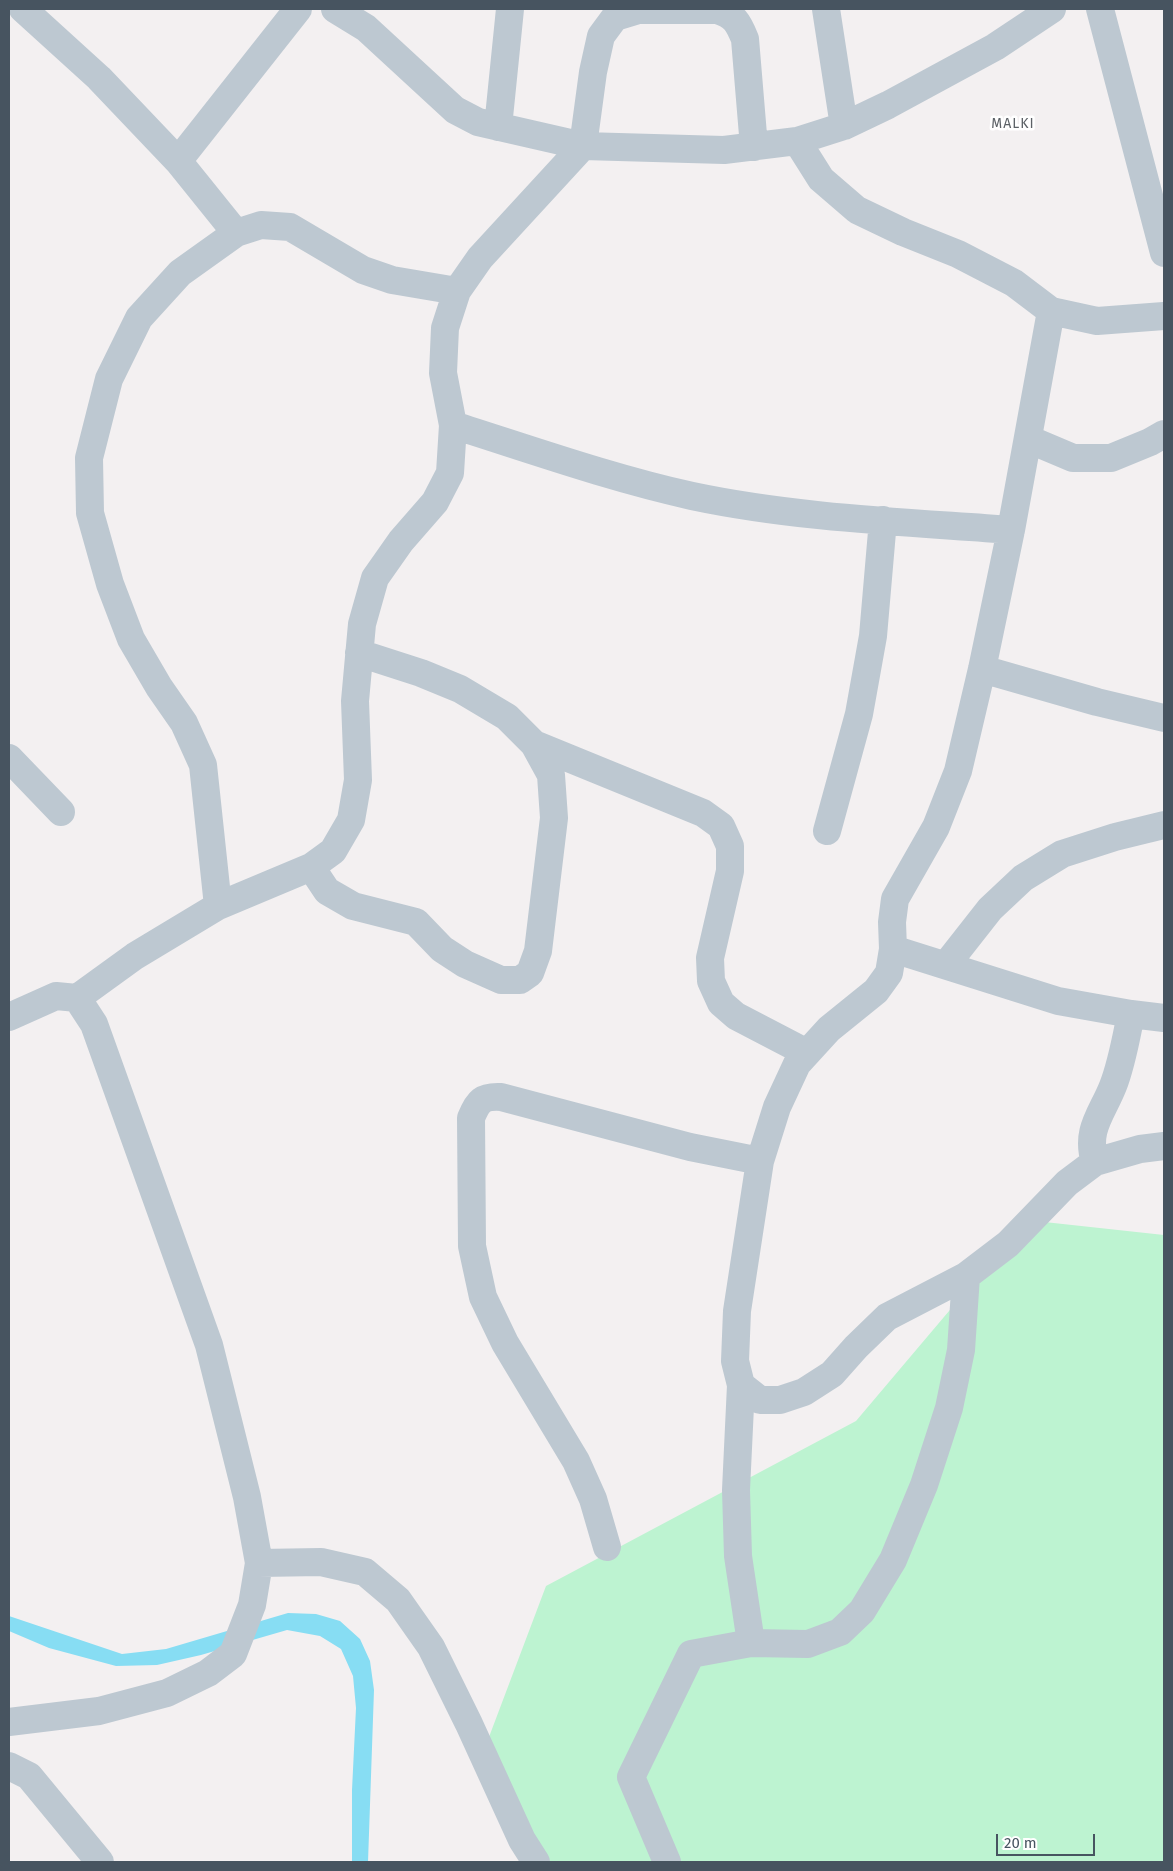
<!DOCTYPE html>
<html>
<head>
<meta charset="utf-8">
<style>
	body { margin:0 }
	#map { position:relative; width:1173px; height:1871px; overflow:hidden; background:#f3f0f1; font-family:"Fira Sans",sans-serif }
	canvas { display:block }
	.frame { position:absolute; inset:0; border:10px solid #475460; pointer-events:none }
	.scale { position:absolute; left:996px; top:1834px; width:99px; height:22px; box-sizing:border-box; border:2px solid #475460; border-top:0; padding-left:6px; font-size:15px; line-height:18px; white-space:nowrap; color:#475460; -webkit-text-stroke:4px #fff; paint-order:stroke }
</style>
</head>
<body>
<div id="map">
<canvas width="1173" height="1871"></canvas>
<div class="frame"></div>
<div class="scale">20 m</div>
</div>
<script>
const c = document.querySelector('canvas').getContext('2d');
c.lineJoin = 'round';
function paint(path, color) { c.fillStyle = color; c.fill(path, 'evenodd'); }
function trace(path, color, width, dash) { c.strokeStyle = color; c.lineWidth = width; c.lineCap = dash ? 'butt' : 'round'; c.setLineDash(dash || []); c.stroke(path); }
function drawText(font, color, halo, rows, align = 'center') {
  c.font = font + ' "Fira Sans",sans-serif'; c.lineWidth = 5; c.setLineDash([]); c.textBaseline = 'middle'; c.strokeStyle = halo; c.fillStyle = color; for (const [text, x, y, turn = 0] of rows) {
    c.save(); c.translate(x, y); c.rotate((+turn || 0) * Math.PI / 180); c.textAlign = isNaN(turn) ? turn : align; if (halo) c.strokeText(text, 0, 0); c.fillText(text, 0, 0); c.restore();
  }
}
paint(new Path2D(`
	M1026,1220l138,15v627h-634l-41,-125 57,-151 310,-165z`), '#bdf3d1');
paint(new Path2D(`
	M288,1613l28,1 24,7 20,18 10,22 4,29 -6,172h-16v-72l4,-82 -3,-32 -12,-27 -21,-13 -33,-6 -86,25 -44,10 -41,1 -67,-18 -40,-17v-15l113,38 44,-5z`), '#87ddf3');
trace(new Path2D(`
	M23,9l76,69 79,83 58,72
	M335,9l31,19 89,82 23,12 105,24 141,4 73,-9 47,-15 44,-21 107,-58 57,-38
	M826,9l18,117
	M1100,9l64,244
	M498,127l12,-118
	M797,141l24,38 36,31 46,22 55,22 56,29 37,28 46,10 67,-5
	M178,161l120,-152
	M1051,311l-40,219 -29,139 -24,102 -22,56 -41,72 -3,23 1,27 -4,24 -13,18 -47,38 -32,35 -20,43 -17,54 -23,150 -2,50 6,24 19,15h20l24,-8 28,-18 24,-27 31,-30 79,-41 42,-32 59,-61 28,-21 45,-13 24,-3
	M453,425c79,25 158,53 239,71 104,22 213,26 319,34
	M1028,439l45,19h38l39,-16 14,-8
	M982,669l115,33 67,16
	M534,744l169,69 18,13 9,20v25l-20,87 1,23 10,22 15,13 71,37
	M9,758l52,54
	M827,831l32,-117 14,-78 10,-116
	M311,867l16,24 26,15 63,16 26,27 23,15 36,16h19l10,-7 8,-22 16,-133 -3,-43 -17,-31 -27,-27 -47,-28 -39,-16 -62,-20
	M218,906l-15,-141 -19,-42 -25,-36 -28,-48 -21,-55 -20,-71 -1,-55 20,-79 30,-61 41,-45 56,-40 25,-8 29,2 73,43 29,10 65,11
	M893,949l165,52 73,13 33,4
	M946,965l44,-56 33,-31 39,-24 53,-17 49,-12
	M77,998l58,-42 83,-50 93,-39 22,-16 18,-31 7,-40 -3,-79 7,-77 13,-46 26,-37 34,-39 15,-29 3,-48 -10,-52 2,-45 12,-37 23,-33 103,-112 10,-74 8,-36 14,-19 23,-7h79c18,6 21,12 28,29l9,108
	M9,1017l47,-21 21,2 17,26 115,321 38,152 12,66 -7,42 -19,49 -25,19 -41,20 -68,18 -90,11
	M1095,1162c-10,-32 7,-48 18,-76 9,-23 13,-48 18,-72
	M741,1385l-5,105 2,66 13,87
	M607,1547l-14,-48 -17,-38 -71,-118 -22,-46 -11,-51 -1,-128c7,-17 11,-22 30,-21l189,50 70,14
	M259,1563l62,-1 44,10 33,28 33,47 38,77 53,116 14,22
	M667,1862l-36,-85 60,-123 60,-11 57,1 32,-12 22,-21 31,-51 31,-75 25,-77 12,-58 5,-74`), '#bdc8d1', 28);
trace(new Path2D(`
	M9,1766l20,10 71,86`), '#bdc8d1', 28);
c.letterSpacing = '1px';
drawText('14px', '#5c6166', '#fff', [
	["MALKI",1013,124]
]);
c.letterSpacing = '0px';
</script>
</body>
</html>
